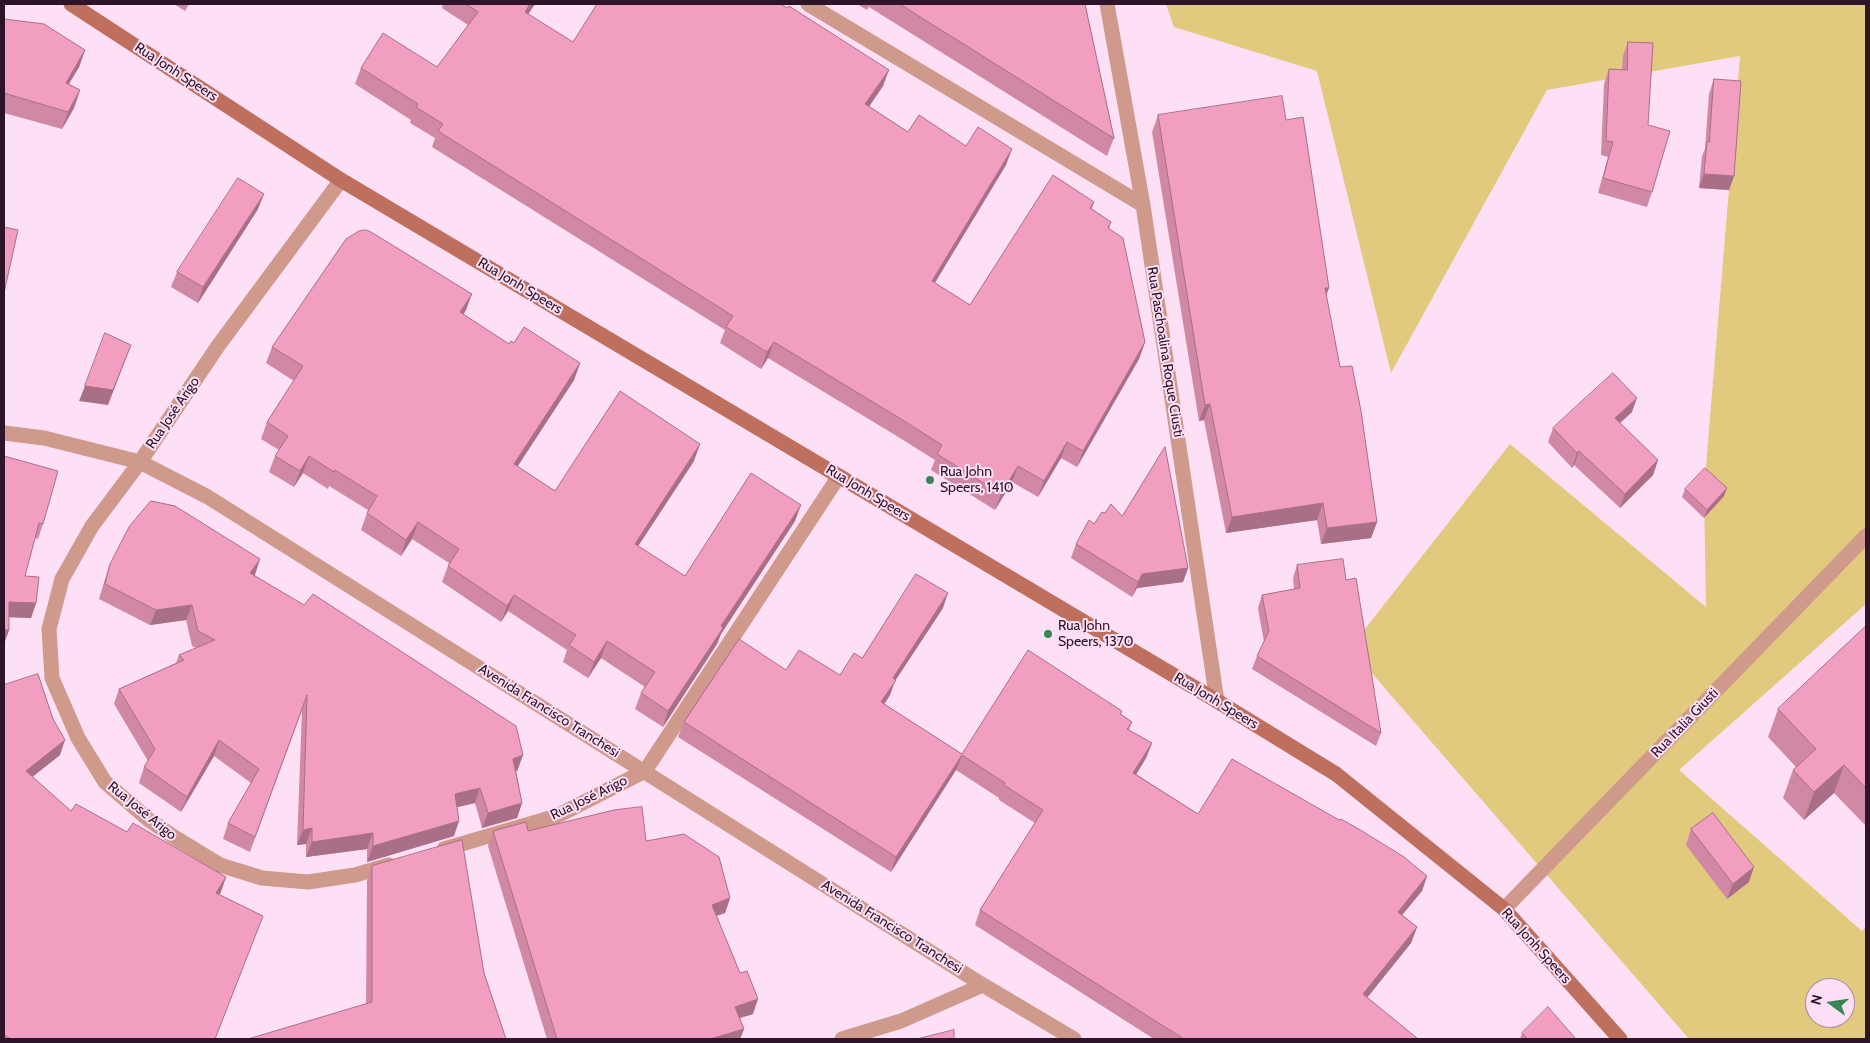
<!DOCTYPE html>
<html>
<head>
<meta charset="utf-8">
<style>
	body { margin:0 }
	#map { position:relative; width:1870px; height:1043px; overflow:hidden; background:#fde0f6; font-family:Cabin,sans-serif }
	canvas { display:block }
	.frame { position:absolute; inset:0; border:5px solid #2e1429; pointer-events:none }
	.north { position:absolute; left:1805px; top:978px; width:50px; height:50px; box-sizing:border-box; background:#fde0f6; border:1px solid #aa8ea4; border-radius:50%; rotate:284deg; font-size:14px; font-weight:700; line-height:20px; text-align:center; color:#2e1429 }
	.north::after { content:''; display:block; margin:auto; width:18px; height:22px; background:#388655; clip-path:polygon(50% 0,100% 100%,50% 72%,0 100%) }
</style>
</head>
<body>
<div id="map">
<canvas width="1870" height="1043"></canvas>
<div class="frame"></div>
<div class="north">N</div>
</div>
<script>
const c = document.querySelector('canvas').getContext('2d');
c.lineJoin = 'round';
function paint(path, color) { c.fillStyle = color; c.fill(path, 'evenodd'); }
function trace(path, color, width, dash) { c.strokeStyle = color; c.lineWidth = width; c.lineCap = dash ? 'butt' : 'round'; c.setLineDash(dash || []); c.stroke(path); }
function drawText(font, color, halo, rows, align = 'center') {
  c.font = font + ' Cabin,sans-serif'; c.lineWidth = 4; c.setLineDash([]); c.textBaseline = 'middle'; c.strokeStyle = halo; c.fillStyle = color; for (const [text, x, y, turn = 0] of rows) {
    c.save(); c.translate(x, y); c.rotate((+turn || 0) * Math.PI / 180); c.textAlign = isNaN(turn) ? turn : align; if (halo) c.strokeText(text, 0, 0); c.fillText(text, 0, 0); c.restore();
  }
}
paint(new Path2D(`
	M1166,4h700v600l-187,166 183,161 4,-4v112h-177l-339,-391 160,-204 196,163 -2,-117 36,-434 -193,34 -156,283 -74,-302 -143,-44zM1815,988h30v30h-30z`), '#e1ca7d');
trace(new Path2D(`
	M645,771l194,-295`), '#cf998c', 15);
trace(new Path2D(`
	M808,4l335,201
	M1107,4l36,201 74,496
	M341,180l-123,166 -78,116 -48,64 -30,53 -13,50 3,49 26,60 27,44 44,38 25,17 46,28 42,13 46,4 47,-7 34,-10
	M4,433l40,5 96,24 68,35 775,488 91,54
	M444,849l113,-33 88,-45
	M842,1039l59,-18 82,-36`), '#cf998c', 15);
trace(new Path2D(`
	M1504,909l362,-373`), '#cf998c', 15);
trace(new Path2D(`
	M71,4l270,176 876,521 119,73 168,135 116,130`), '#be6f5e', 15);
paint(new Path2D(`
	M174,4h15l-4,7z
	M443,4h92l-7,10 45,28 310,44 -14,20 39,26 58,14 40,19 -71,118 35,22 124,-103 -2,7 19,13 -2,7 36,113 -6,17 -62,108 -16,-9 -23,39 -26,-15 -17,28 -64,-40 4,-10 -40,-25 -127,-77 -7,11 -41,-26 5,-13 -293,-183 3,-9 -25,-15 1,-3 -56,-36 6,-16 76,-1 31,-42 -26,-17z
	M857,4h228l29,134 -7,18 -238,-149 -2,3z
	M4,19l81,31 -6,17 -10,17 11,6 -6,18 -12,21 -58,-16z
	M1628,42l20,83 4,67 -5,15 -49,-14 10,-36 -7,-2 3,-71 5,-15 13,1 1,-14z
	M1714,79l20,97 -5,14 -30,-2 3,-32 3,-7 4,-55z
	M1158,115l128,5 54,247 37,155 -6,16 -50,6 -4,-24 -91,13 -22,-113 -5,1 -47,-289z
	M258,209l-60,94 -27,-16 6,-15z
	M466,310l-3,5 46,29 5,-1 66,20 -6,17 -57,87 38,24 139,-30 -56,85 47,30 110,-55 -74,113 -4,10 -54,83 -28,-18 6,-16 4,-6 -44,-29 -13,20 -25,-16 4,-12 -59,-39 -7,11 -59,-40 7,-19 -37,-24 -11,17 -40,-26 7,-20 -39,-24 -1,3 -25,-16 -9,14 -25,-15 6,-16 4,-6 -18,-11 6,-17 27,-41 -28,-18 6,-16z
	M1632,412l-12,11 38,37 -5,15 -33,33 -46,-43 -2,3 -24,-26 5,-14z
	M4,456l39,68 -5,15 -3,-1 -10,38 11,27 -5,15 -22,-1v13l-5,14z
	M1685,489l39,7 -20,22 -22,-21z
	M1105,513l17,3 66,52 -5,14 -46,6 -5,9 -61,-39 5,-14 18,-20z
	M110,564l144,11 269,180 -6,16h-1l6,32 -5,15 -35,10 -7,-25 -18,4 -3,29 -87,26v-13l-61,8v-13l-9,1 5,-135 -52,142 -27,-13 5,-16 23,-40 -37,-27 -33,56 -42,-29 5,-16 4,-6 -34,-57 5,-15 57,-26 3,-8 17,-7 -4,-2 -6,-26 -36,5 -51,-26 6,-20z
	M1297,565l49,15 35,153 -5,13 -124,-77 5,-13 7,-14 -6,-34 4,-13 32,-6 -1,-11z
	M943,608l-48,73 -5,14 -6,9 78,50 160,-43 -1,3 11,8 -3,8 23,13 -6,15 -10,16 62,40 229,62 -5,15 -20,24 15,12 -6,16 -44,55 51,41h-264l-179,-114 5,-15 55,-87 -36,-23v-2l-43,-28 -65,102 -213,-135 6,-15 102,-52 54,5 22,-17z
	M1866,626v200l-32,-33 -30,27 -21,-22 10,-28 3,-3 -28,-30 10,-28z
	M4,685l56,70 -28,22 39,34 56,21 99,45 -7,18 -3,144h-212z
	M1691,829l58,53 -22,17 -41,-54z
	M493,831h35l118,10 84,57 -5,15 -9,3 24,57 13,41 -13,4 4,11 -4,10h-193l-59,-193z
	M372,866l112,107 -118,31 1,-123z
	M1522,1033l54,6h-56z`), '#d088a5');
paint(new Path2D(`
	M530,4h5l-16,24 6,-16z
	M85,50l-6,17 -20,33 7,-17z
	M889,70l-6,16 -23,34 5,-16z
	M80,90l-6,18 -12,21 6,-17z
	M1012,149l-6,16 -80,132 6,-16z
	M1704,174l30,2 -5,14 -30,-2z
	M264,194l-6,15 -60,94 5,-16z
	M1325,288h4l-6,16z
	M472,294l-6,16 -12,19 6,-17z
	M774,342l-6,16 -7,11 6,-17z
	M1145,342l-6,17 -62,108 6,-16z
	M131,345l-23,60 -29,-4 6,-15z
	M580,363l-6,17 -66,101 6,-17z
	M1637,398l-5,14 -22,20 5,-14z
	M1210,404l-6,16 -5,1 6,-16z
	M1067,442l-6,16 -23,39 6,-16z
	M700,444l-6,17 -65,99 6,-16z
	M1579,451l-5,14 -2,3 5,-15z
	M309,456l-6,17 -9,14 6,-16z
	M1658,460l-5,15 -33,33 5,-14z
	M1018,466l-6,16 -17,28 6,-16z
	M1727,488l-3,8 -20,22 3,-8z
	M1323,503l-6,17 -91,13 6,-16z
	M801,505l-6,16 -74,113 -4,10 -54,83 5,-16 53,-85z
	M418,522l-6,17 -11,17 5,-16z
	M1377,522l-6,16 -50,6 6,-16z
	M260,559l-5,16 -10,13 5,-15z
	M1188,568l-5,14 -46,6 -5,9 6,-15 4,-8z
	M948,593l-5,15 -48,73 -5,14 -14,22 5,-15 12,-24z
	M514,595l-6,16 -7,11 6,-16z
	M9,602l27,1 -5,15 -27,-1z
	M192,605l-6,15 -36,5 6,-15z
	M4,630h5l-5,14z
	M607,641l-6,17 -13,20 6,-16z
	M65,740l-5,15 -39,31 5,-15z
	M219,740l-5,16 -33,56 6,-15z
	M1152,743l-6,15 -18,30 5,-15z
	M523,755l-6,16 -10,3 6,-15z
	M962,755l-6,15 -65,102 5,-15z
	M1844,765l-10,28 -30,27 10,-28z
	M480,788l-5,15 -26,6 6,-15z
	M522,803l-5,15 -35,10 6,-15z
	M459,821l-5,15 -87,26 6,-16z
	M312,828l-6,16 -9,1 6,-15z
	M373,833l-6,16 -61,8 6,-15z
	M1754,867l-5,15 -22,17 6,-15z
	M1427,876l-5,15 -30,36 6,-15z
	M226,877l-5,15 -10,16 5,-15z
	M730,898l-5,15 -19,6 6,-14z
	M1417,927l-6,16 -54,67 6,-16z
	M758,999l-5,15 -23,7 5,-14z
	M744,1029l-4,10h-30z`), '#a96f86');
const building = new Path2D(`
	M466,4h64l-5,8 48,30 24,-38h183l8,4 1,-2 100,64 -24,34 43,28 11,-17 47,31 12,-19 34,22 -80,132 38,24 83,-130 41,27 -4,6 21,14 -3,6 15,10 22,104 -62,109 -16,-9 -23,39 -26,-15 -17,28 -64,-40 5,-9 -41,-26 -127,-77 -7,10 -41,-25 7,-11 -295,-185 5,-7 -27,-17 2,-3 -57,-36 22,-35 54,34 41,-55z
	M900,4h185l29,134z
	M4,19l40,5 41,26 -19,33 14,7 -12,22 -64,-19z
	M1628,42l25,1 -5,82 22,6 -18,61 -49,-14 10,-36 -7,-1 3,-72 18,1z
	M1714,79l27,2 -7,95 -30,-2 3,-32h2z
	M1282,96l4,24 17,-3 26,171h-4l15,79 12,-1 9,45 16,111 -50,6 -4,-25 -91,14 -22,-113 -5,1 -47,-290z
	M238,178l26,16 -61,93 -26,-15z
	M4,227l14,3 -14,63z
	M366,230l5,2 101,62 -12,18 49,32 2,-3 3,2 10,-16 56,36 -66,101 41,27 65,-100 80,53 -65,100 50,32 66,-103 50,32 -80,121 2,2 -55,83 -27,-18 14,-21 -48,-31 -13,21 -25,-17 7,-10 -62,-40 -7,11 -59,-40 11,-17 -41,-27 -12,18 -39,-27 10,-17 -42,-26 -1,2 -25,-16 -9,15 -25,-15 13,-20 -21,-14 36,-56 -31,-19 74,-108 13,-8z
	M105,333l26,12 -18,45 -28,-4z
	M1613,373l24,25 -22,20 43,42 -33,34 -46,-43 -2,2 -24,-25z
	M1165,447l23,121 -46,6 -4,8 -62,-38 13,-24 5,4 8,-12 3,1 6,-9 11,12z
	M4,456l54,15 -15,53 -4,-1 -14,53 14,1 -3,26 -27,-1v28h-5z
	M1705,468l22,20 -20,22 -22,-21z
	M151,501l24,5 85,53 -10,14 54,32 9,-11 203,132 7,29 -10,4 9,44 -34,10 -8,-25 -25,6 4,27 -86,25v-13l-61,9v-14l-9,2 4,-135 -52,142 -27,-14 31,-54 -40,-29 -32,57 -43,-30 11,-18 -36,-60 65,-29 -5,-5 36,-15 -17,-9 -6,-26 -36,5 -51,-26 5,-20 19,-37z
	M1343,559l3,21 10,-2 25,155 -124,-77 12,-25 -7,-36 38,-7 -3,-23z
	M916,574l32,19 -55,85 3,2 -15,22 81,52 66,-104 94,61 -2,3 12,8 -5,7 25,14 -19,30 65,41 34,-55 107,61 2,-1 21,12 42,26 23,19 -29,36 19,15 -54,67 55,45h-234l-204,-129 63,-100 -39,-25 1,-2 -43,-28 -66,102 -212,-135 55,-83 47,31 13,-20 41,25 14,-22 8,5z
	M1866,626v162l-22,-23 -30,27 -21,-22 23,-21 -38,-40z
	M38,674l15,45 12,21 -39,31 45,40 5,-7 51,28 6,-9 93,54 -10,16 47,23 -48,123h-204l-7,-4v-350z
	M642,807l4,34 38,-7 35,23 11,41 -18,7 28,68 7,-2 11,28 -23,8 9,22 -34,10h-153l-64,-208 33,-9 2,9 86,-21z
	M1713,813l41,54 -21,17 -42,-55z
	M462,840l22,133 22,66h-258l124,-37v-136z
	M1548,1007l28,32h-48l-6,-6z
	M954,1030v9h-37z`);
paint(building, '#f29ec0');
trace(building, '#a96f86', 1);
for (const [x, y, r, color] of [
	[930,480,5,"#388655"],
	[1048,634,5,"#388655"]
]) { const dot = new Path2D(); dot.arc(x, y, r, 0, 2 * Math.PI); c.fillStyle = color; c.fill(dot); trace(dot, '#fde0f6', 2); }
drawText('14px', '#2e1429', '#fde0f6', [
	["Rua Jonh Speers",176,72,33],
	["Rua Jonh Speers",520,286,31],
	["Rua Paschoalina Roque Ciusti",1165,352,81],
	["Rua José Arigo",173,413,-56],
	["Rua Jonh Speers",868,493,31],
	["Rua Jonh Speers",1216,701,31],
	["Avenida Francisco Tranchesi",549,711,32],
	["Rua Italia Giusti",1685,723,-46],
	["Rua José Arigo",589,798,-26],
	["Rua José Arigo",142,811,39],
	["Avenida Francisco Tranchesi",892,927,32],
	["Rua Jonh Speers",1536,946,48]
]);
drawText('14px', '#2e1429', '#fde0f6', [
	["Rua John",940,472],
	["Speers, 1410",940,488],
	["Rua John",1058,626],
	["Speers, 1370",1058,642]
], 'left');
</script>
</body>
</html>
